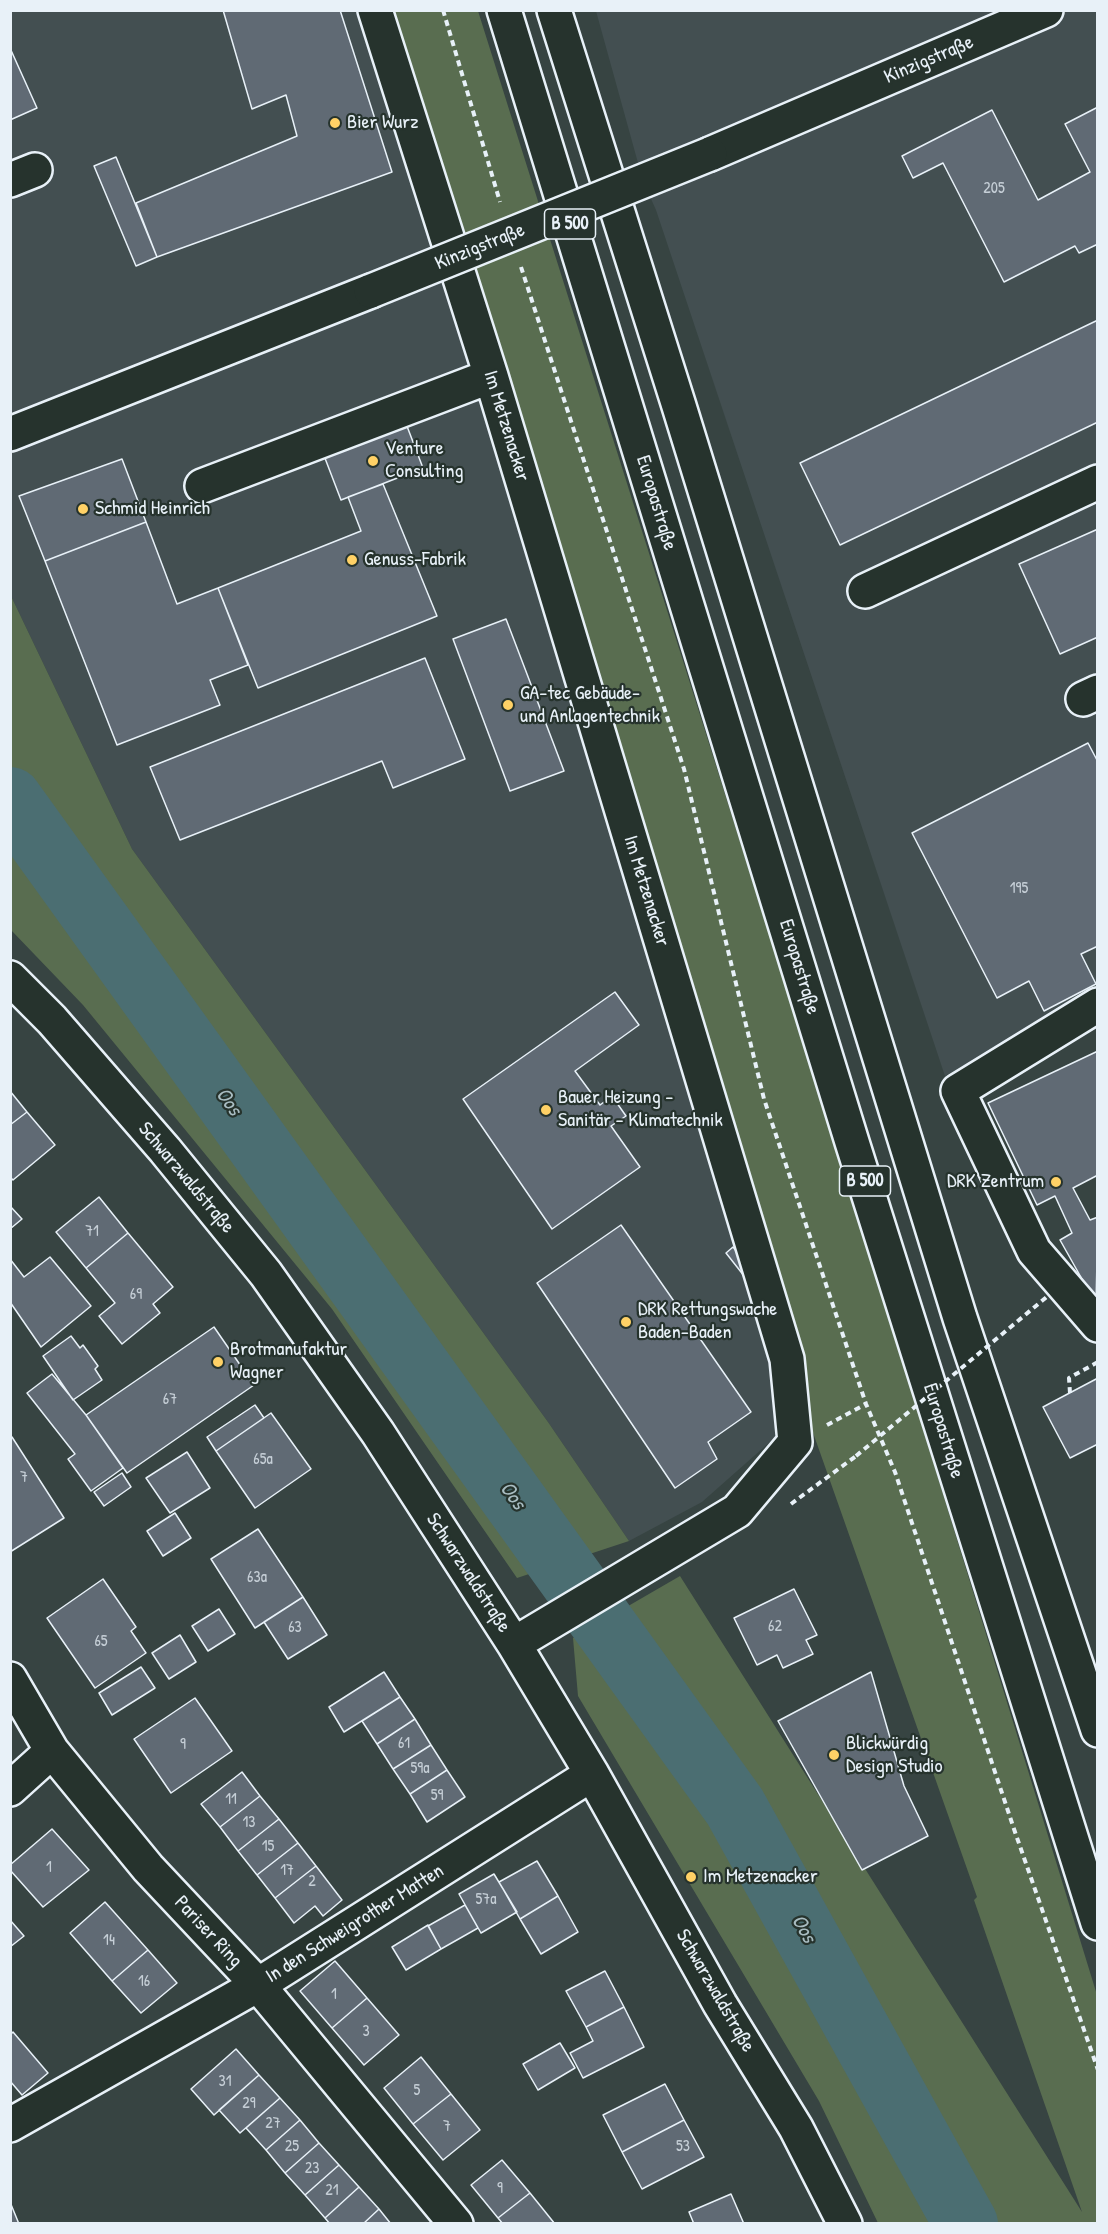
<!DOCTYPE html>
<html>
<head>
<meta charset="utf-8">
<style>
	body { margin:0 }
	#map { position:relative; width:1108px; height:2234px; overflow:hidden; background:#374442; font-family:"Patrick Hand",sans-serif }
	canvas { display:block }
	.frame { position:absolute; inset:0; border:12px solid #e8f1f8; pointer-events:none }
</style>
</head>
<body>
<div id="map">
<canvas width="1108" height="2234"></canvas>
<div class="frame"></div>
</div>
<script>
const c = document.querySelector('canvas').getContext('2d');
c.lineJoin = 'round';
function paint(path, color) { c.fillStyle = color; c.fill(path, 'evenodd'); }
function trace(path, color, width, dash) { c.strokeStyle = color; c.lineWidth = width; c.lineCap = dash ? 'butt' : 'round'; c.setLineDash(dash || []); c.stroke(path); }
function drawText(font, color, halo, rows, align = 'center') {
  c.font = font + ' "Patrick Hand",sans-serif'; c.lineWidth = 4.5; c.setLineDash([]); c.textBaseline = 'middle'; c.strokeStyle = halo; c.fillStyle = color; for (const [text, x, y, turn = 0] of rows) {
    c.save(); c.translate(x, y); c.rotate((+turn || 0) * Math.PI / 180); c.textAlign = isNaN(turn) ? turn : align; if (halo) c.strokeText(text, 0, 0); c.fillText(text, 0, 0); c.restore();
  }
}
paint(new Path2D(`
	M11,11h359l436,1399 -104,92 -73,39 -81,-119 -416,-573 -121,-253z
	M596,11h501v982l-152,83 -289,-866 -13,-29z`), '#434f51');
paint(new Path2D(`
	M379,11h99l358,1135 261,849v228h-219l-59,-122 -241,-405 -5,-58 107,-62 402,636 -108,-312 3,-3 -190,-538z
	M11,596l121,253 416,573 81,119 -112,37 -185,-269 -249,-304 -72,-75z`), '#596d50');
trace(new Path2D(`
	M10,799l725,1008 231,417`), '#4b6e72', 64);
const building = new Path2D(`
	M223,10h117l52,162 -235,85 -21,-54 161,-67 -11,-41 -34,14z
	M10,48l27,60 -27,12z
	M1098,107v137l-19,9 -4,-7 -71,36 -61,-119 -30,15 -11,-22 90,-46 46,90 52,-28 -25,-48z
	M116,157l41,100 -21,9 -42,-100z
	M1098,320v102l-258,123 -40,-82z
	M405,421l18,47 -82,32 -18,-47z
	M122,459l24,63 -101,39 -26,-65z
	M383,484l54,132 -179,72 -40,-100 143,-57 -13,-34z
	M146,522l31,82 41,-16 30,77 -38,15 10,25 -103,40 -72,-184z
	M1098,529v108l-38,17 -41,-90z
	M506,619l58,152 -54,20 -57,-152z
	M425,658l40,101 -72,29 -11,-27 -202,79 -30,-73z
	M1088,743l10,19v184l-17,8 15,30 -52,27 -15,-30 -32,17 -85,-165z
	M615,992l24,33 -64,46 25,34 12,-9 14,20 -15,10 29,41 -88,62 -89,-130z
	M1098,1051v124l-25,13 17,32 8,-3 -2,87 -36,-64 12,-7 -17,-37 -18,9 -49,-102z
	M10,1091l17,21 -17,13z
	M27,1112l28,33 -42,35 -3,-3v-52z
	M99,1197l29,36 -42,35 -30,-36z
	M10,1206l12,13 -12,10z
	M621,1225l130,187 -43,30 9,17 -42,29 -138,-205z
	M128,1233l45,54 -20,17 7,9 -38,31 -23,-28 16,-13 -29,-35z
	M733,1247l27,33 -8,6 -26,-33z
	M50,1257l41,49 -50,41 -31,-45v-43l14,18z
	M214,1327l40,58 -127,88 -41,-58z
	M71,1336l9,12 3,-3 15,21 -3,3 7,11 -29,20 -30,-44z
	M52,1374l34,41 37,53 -32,23 -23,-32 7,-5 -48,-61z
	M1098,1378v66l-28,14 -27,-51z
	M255,1405l9,13 -48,33 -9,-14z
	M271,1413l40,56 -56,39 -39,-57z
	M12,1437l52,81 -54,34v-114z
	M187,1452l23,36 -40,25 -24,-35z
	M122,1473l9,14 -27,19 -10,-14z
	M175,1513l16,25 -28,18 -16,-25z
	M258,1529l45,68 -48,31 -44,-69z
	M103,1579l33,48 -5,4 15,22 -51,35 -48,-70z
	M794,1589l23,46 -11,5 7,14 -30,14 -6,-13 -20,10 -23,-47z
	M303,1597l24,38 -39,24 -24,-37z
	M219,1609l16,25 -27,17 -16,-25z
	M180,1635l16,27 -27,17 -17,-26z
	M141,1667l14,21 -43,27 -13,-22z
	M384,1672l16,25 -56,35 -15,-25z
	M871,1672l33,114 24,50 -66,34 -84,-149z
	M400,1697l15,22 -38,25 -15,-23z
	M195,1698l37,53 -61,42 -37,-54z
	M415,1719l16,26 -38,24 -16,-25z
	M431,1745l16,25 -37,24 -17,-25z
	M447,1770l18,27 -38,25 -17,-28z
	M242,1772l18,24 -40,31 -19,-23z
	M260,1796l19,23 -41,32 -18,-24z
	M279,1819l19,24 -41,32 -19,-24z
	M52,1829l37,41 -46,37 -33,-37v-5z
	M298,1843l18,23 -41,32 -18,-23z
	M537,1861l21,35 -38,23 -21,-37z
	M316,1866l26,34 -19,16 -8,-10 -21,17 -19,-25z
	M494,1874l23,38 -36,21 -22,-39z
	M558,1896l20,36 -37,22 -21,-35z
	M105,1902l43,48 -36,31 -42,-48z
	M465,1905l13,23 -37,21 -13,-23z
	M10,1920l14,16 -14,11z
	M428,1925l13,24 -35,21 -14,-23z
	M148,1950l29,33 -36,30 -29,-32z
	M335,1961l32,37 -35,30 -32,-37z
	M605,1971l19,36 -38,20 -20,-36z
	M367,1998l32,37 -35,30 -32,-37z
	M624,2007l20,40 -61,31 -13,-25 23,-12 -7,-14z
	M13,2032l35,41 -26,22 -12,-14v-46z
	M560,2043l15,25 -37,22 -15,-26z
	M236,2049l23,26 -45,40 -23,-26z
	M421,2057l30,37 -38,30 -29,-36z
	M259,2075l21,23 -40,35 -21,-23z
	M665,2084l19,36 -62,32 -19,-37z
	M451,2094l29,36 -37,30 -30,-36z
	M280,2098l20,22 -34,30 -20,-22z
	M300,2120l19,23 -34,30 -19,-23z
	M684,2120l20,37 -62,32 -20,-37z
	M319,2143l20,22 -34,30 -20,-22z
	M502,2160l28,33 -32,25 -27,-33z
	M339,2165l20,22 -34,31 -20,-23z
	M359,2187l20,22 -16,15h-33l-5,-6z
	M530,2193l25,31h-52l-5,-6z
	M731,2194l13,30h-50l-5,-12z
	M10,2202l9,22h-9z
	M379,2209l12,15h-28z`);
paint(building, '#606a74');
trace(building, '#e8f1f8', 1.5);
const minor = new Path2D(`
	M375,10l116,366 296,983 8,83 -58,69 -223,133
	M710,154l336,-144
	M10,180l25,-10
	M10,434l361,-143
	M202,486l289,-110
	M865,591l233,-109
	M1083,699l15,-7
	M10,978l42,42 113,130 101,124 112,159 136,211 78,130 128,230 76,124 49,96
	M1098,1005l-140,86 76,160 64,74
	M10,1679l42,72 96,117 110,117 -248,140
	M10,1789l42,-38
	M456,2224l-198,-239 334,-211`);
const major = new Path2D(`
	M504,10l348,1132 246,781
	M554,10l125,396 281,912 138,412`);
trace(minor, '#e8f1f8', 38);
trace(major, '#e8f1f8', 38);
trace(new Path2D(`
	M443,10l57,192
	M521,267l163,502 80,330 102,305 29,68 120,360 83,238
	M1070,1393l-1,-15 29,-16
	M827,1425l39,-21
	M791,1504l65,-48`), '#e8f1f8', 4, [6, 4.5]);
trace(minor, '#26332d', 33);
trace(major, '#26332d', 33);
const minorBridge = new Path2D(`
	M371,291l339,-137`);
trace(minorBridge, '#e8f1f8', 38, []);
trace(new Path2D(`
	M856,1456l193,-161`), '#e8f1f8', 4, [6, 4.5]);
trace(minorBridge, '#26332d', 33);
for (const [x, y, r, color] of [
	[335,123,6,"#ffd166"],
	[373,461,6,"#ffd166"],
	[83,509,6,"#ffd166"],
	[352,560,6,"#ffd166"],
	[508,705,6,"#ffd166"],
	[546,1110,6,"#ffd166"],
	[1056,1182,6,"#ffd166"],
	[626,1322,6,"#ffd166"],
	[218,1362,6,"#ffd166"],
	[834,1755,6,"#ffd166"],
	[691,1877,6,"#ffd166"]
]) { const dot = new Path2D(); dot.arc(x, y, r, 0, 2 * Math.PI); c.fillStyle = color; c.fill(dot); trace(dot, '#26332d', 2); }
drawText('16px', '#c6cfd7', null, [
	["205",994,189],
	["195",1019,889],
	["71",92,1232],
	["69",136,1295],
	["67",170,1400],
	["65a",263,1460],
	["7",24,1478],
	["63a",257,1578],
	["62",775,1627],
	["63",295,1628],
	["65",101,1642],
	["61",404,1744],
	["9",183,1745],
	["59a",420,1769],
	["59",437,1796],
	["11",231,1800],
	["13",249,1823],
	["15",268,1847],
	["1",49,1868],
	["17",287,1871],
	["2",312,1882],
	["57a",486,1900],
	["14",109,1941],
	["16",144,1982],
	["1",334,1995],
	["3",366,2032],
	["31",225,2082],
	["5",417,2091],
	["29",249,2104],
	["27",273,2124],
	["7",447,2127],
	["25",292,2147],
	["53",683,2147],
	["23",312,2169],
	["9",500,2189],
	["21",332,2191]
]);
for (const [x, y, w] of [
	[570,224,51],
	[865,1181,51]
]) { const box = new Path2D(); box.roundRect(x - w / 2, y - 15, w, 30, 4.5); c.fillStyle = '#26332d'; c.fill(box); trace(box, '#e8f1f8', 1.5); }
drawText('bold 18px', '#e8f1f8', null, [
	["B 500",570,224],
	["B 500",865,1181]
]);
drawText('20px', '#e8f1f8', '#26332d', [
	["Kinzigstraße",929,60,-23],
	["Kinzigstraße",480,247,-22],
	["Im Metzenacker",506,426,73],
	["Europastraße",656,503,73],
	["Im Metzenacker",646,891,73],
	["Europastraße",799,967,73],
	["Schwarzwaldstraße",186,1178,50],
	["Europastraße",943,1431,73],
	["Schwarzwaldstraße",468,1573,57],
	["In den Schweigrother Matten",355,1924,-32],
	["Pariser Ring",208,1932,47],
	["Schwarzwaldstraße",715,1991,60]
]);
drawText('20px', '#e8f1f8', '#26332d', [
	["Bier Wurz",347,123],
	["Venture",385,449],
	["Consulting",385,472],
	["Schmid Heinrich",95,509],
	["Genuss-Fabrik",364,560],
	["GA-tec Gebäude-",520,694],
	["und Anlagentechnik",520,717],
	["Bauer Heizung -",558,1098],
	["Sanitär - Klimatechnik",558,1121],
	["DRK Zentrum",1044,1182,"right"],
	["DRK Rettungswache",638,1310],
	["Baden-Baden",638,1333],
	["Brotmanufaktur",230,1350],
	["Wagner",230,1373],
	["Blickwürdig",846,1744],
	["Design Studio",846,1767],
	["Im Metzenacker",703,1877]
], 'left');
drawText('italic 21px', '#a9bdc2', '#26332d', [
	["Oos",228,1102,54],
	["Oos",512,1496,54],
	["Oos",803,1929,61]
]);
</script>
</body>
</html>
